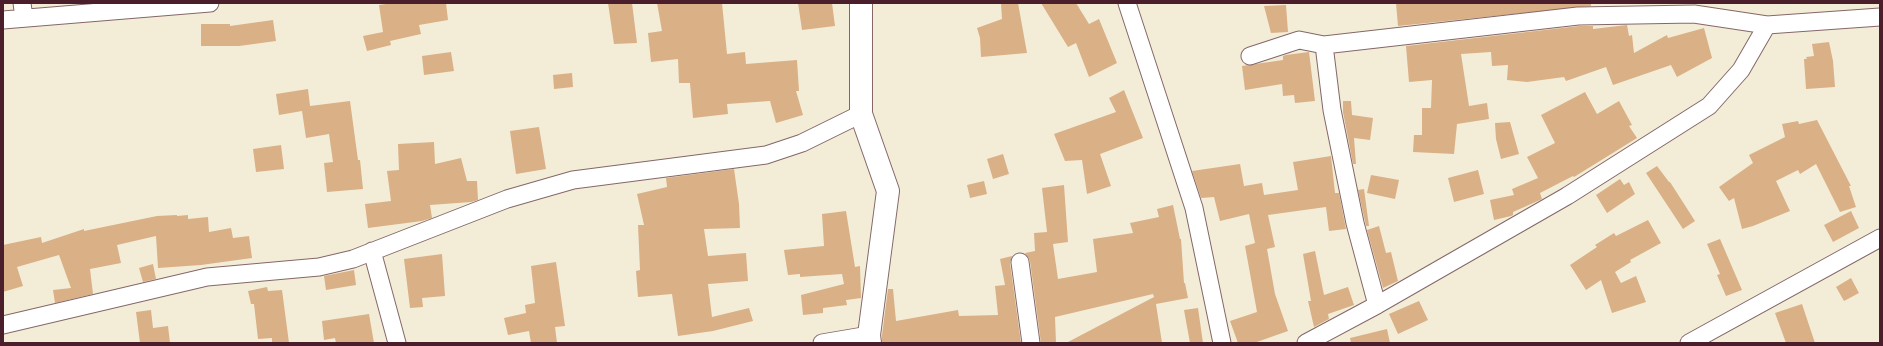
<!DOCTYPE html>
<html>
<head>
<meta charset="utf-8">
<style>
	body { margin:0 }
	#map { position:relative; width:1883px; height:346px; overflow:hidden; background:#f3edd8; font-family:"Shantell Sans",sans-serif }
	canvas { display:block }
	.frame { position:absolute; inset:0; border:4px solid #4a1f2b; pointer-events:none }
</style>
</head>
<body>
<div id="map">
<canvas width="1883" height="346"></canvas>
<div class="frame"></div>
</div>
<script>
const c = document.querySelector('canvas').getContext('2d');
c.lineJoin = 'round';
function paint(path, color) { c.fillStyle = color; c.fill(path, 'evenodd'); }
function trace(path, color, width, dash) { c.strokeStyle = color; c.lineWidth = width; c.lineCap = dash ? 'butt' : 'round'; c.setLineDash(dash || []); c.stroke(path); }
paint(new Path2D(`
	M393,3h53l2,17 -29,5 2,9 -31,7 1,4 -24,6 -4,-15 20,-4 -4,-27z
	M608,3h24l5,40 -23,1z
	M657,3h65l5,51 18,-2 1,12 51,-4 2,31h-3l7,24 -27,8 -6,-22 -43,3 1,10 -35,4 -3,-35h-11l-1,-24 -27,3 -3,-29 14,-2z
	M798,3h34l3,23 -33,4z
	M1001,3h17l9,50 -46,4 -1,-19 -3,-10 25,-9z
	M1041,3h35l13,21 10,-5 18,44 -28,14 -13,-34 -8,4z
	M1396,3h195v3l-193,20z
	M1286,5l2,27 -17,1 -7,-27z
	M273,20l3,21 -37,5h-38v-22h29v2z
	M1627,25l2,11 3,-1 2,18 33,-18 1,3 36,-10 8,30 -35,19 -6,-12 -58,20 -7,-18 -40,14 -2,-4 -37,5 -20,-2 1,-15 -16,1 -1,-14 -30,2 8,52 18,-3 2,16 -32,5 -3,30 -41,-2 1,-17h8v-27h9l1,-28 -23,2 -3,-36 173,-20h14v3z
	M1829,42l4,19 2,26 -29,2 -2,-30h3l-1,-2 8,-1 -2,-12z
	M451,52l3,19 -30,4 -2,-19z
	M1309,52l6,49 -20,2 -1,-8 -11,1 -1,-12 -37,6 -3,-24 41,-6v-4l3,-1z
	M572,73l1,14 -19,2 -1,-14z
	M308,89l2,17 40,-5 8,59h2l3,29 -36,3 -3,-29 9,-1 -4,-28 -23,4 -4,-27 -23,4 -3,-21z
	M1124,90l19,48 -43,16 11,32 -24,8 -5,-34 -17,1 -11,-27 62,-22 -7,-14z
	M1585,92l12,22 22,-13 13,24 -3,1 8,12 -63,39 -1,-1 -33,17 2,6 -2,1 -27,12v3l-2,1 -17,4 -4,-20 24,-5 -2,-6 26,-11 -11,-21 28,-14 -14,-28z
	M1343,101h8l1,14 21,3 -3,22 -16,-2 2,26h-3l-10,-52z
	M1817,120l34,66h-2l7,21 -16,5 -24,-48 -16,10 -2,-4 -22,11 14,30 -37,15 -11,3 -8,-31 -5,3 -10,-14 34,-24 -4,-8 36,-18 -3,-13 16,-3 1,3z
	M1510,122l9,32 -18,5 -5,-20 -1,-16z
	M539,127l7,42 -30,5 -6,-43z
	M434,142l1,22 26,-6 6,23h10l1,19 -7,2 -41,3 2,13 -10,3 -54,7 -3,-24 26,-3 -4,-30 12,-1 -1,-26z
	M281,145l3,24 -28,3 -3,-23z
	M1003,154l6,20 -16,5 -6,-20z
	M1331,156l4,37h4l7,36 -17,2 -3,-24 -58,8 7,32 -8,2 8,45 13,37 -34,12h-16l-8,-22 27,-9 -12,-66 10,-3 -6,-29 -29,7 -6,-24 -13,1 -9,-27 48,-7 4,22 18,-3 2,12 34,-5 -5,-28z
	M1657,166l12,16h1l25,39 -12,8 -37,-56z
	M734,169l5,35 1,24 -36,1 4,27 38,-3 2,28 -40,3 4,33 37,-9 4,13 -40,10 -35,5 -6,-42 -34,3 -2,-26 4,-1 -2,-45h6l-7,-31 30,-7 -1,-9z
	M1478,170l6,24 -30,8 -6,-24z
	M1371,175l28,5 -4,19 -28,-6z
	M1620,179l4,6 5,-3 6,12 -28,19 -11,-18z
	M984,181l3,13 -17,4 -3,-13z
	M1064,185l4,57 -15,2 5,35 39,-7 -4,-33 40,-6 -3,-10 29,-6 -2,-8 16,-4 7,34h1l3,44h1l3,15 -32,6 6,39h-96l88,-46 -1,-3 -98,23 1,26h-15l-11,-82 -5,-8 10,-2 -1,-18 13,-1 -5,-44z
	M1364,189l5,37h-3l-8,-36z
	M846,211l9,56 5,-1 1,32 -15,2 1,5 -24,3v5l-20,2 -2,-20 43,-11 -2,-10 -42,3v-3l-12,1 -4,-25 40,-4 -2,-32z
	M1851,211l8,17 -26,14 -9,-17z
	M177,215v1l11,-1v4l20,-2 1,15 22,-4 2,10 16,-2 3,22 -51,7 -43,3 -2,-32 -39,9 4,18 -31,6 3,25 -38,9 -2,-13 18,-2 -12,-33 -42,12 6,19 -20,6v-47l38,-8 1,6 42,-14v2l73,-15z
	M1648,220l13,23 -31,17 1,2 -16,10 6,11 15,-7 10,26 -34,11 -11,-33 -15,10 -16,-25 27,-18 -2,-2 19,-12 2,3z
	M1379,226l7,27 5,-1 7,29 -15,7 -16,-58z
	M1720,239l22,51 -16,6 -9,-21 3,-1 -13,-30z
	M1315,251l9,44 24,-8 6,18 -26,9 1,5 -15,8 -6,-26h3l-8,-47z
	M442,254l3,42 -23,2 1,9 -13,1 -6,-49z
	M1012,256l-2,7 11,80h-139v-8l6,-46h5l3,32 62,-11 1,6 39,-1 -3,-29 10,-1 -5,-26z
	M556,262l9,64 -10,1 2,16h-26l-2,-12 -21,4 -4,-17 22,-5 -1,-8 10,-2 -4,-37z
	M153,264l3,15 -13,3 -4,-14z
	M354,270l2,15 -30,5 -2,-14z
	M1851,278l8,15 -15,8 -8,-14z
	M267,287l1,4 14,-1 7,53h-17v-5l-14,1 -4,-35h-3l-3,-13z
	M1419,301l9,19 -30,14 -9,-20z
	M1802,304l13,39h-29l-11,-30z
	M1198,308l5,35h-13l-6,-33z
	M151,310l2,18 15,-2 2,17h-30l-4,-31z
	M369,314l5,29h-38l-1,-5 -11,2 -2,-19z
	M1387,329l3,14h-39l-1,-5z`), '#dab086');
const street = new Path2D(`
	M22,3l2,15
	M1127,3l67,205 28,135
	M3,20l207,-17
	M1324,45l8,65 23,113 22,82
	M1250,56l49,-16 25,5 254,-29 116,-2 73,11 113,-8
	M372,251l25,92
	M1020,262l11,81
	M3,325l204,-48 112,-10 34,-8 154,-60 66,-19 193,-25 36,-12 59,-29
	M822,343l47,-8
	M1306,343l71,-38 190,-109 142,-90 32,-36 26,-45
	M1689,343l191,-105`);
const secondary = new Path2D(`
	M861,3v111l27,77 -19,144 1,8`);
trace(street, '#856768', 19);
trace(secondary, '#856768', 24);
trace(street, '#fff', 17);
trace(secondary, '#fff', 22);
</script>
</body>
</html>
